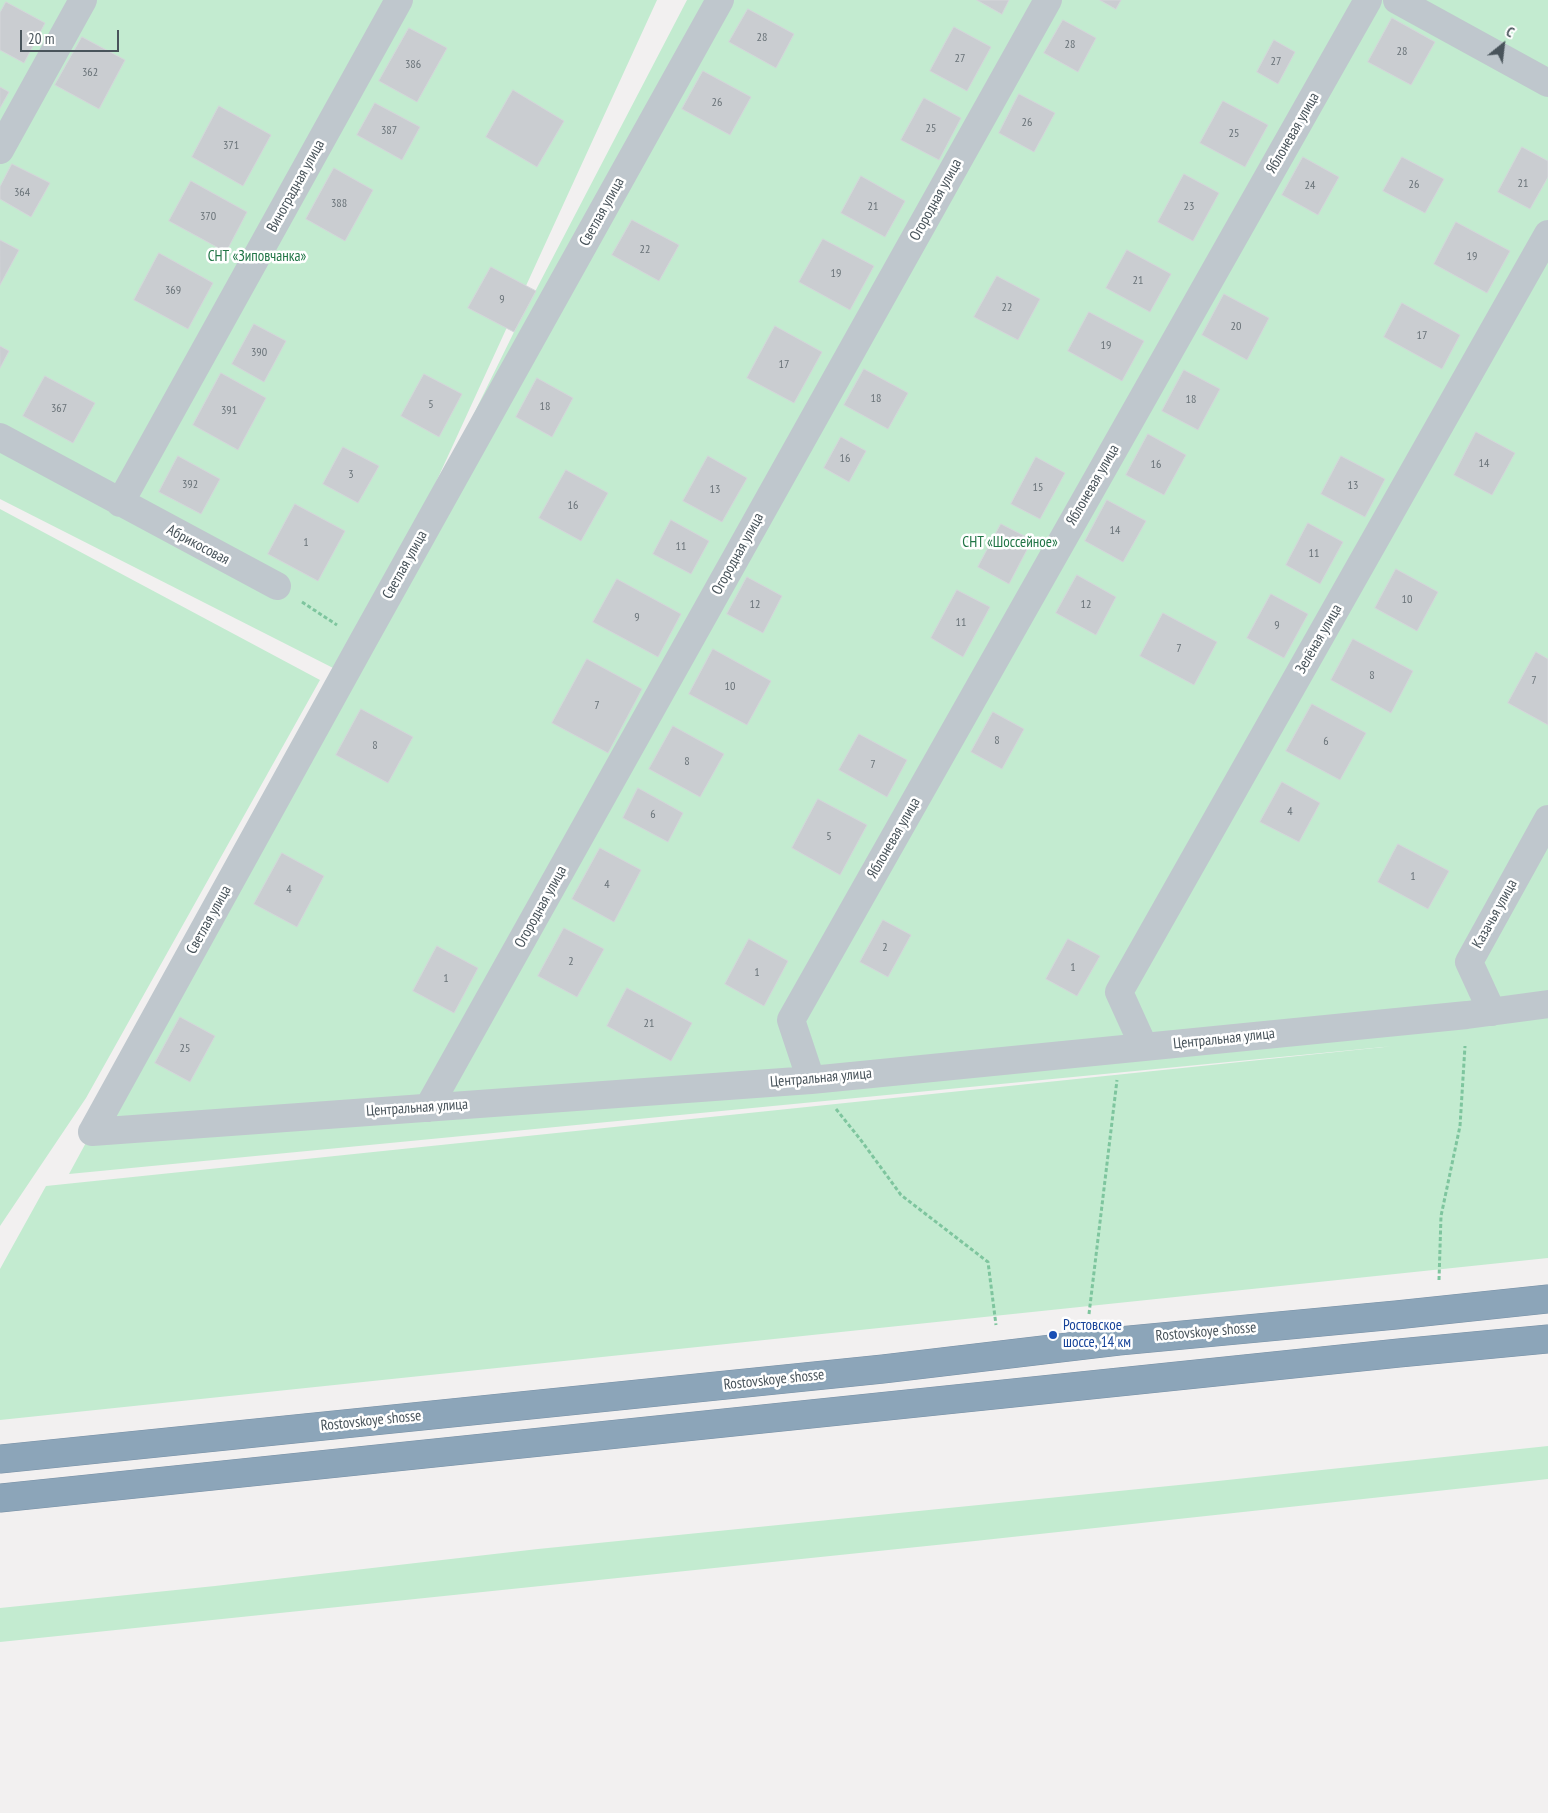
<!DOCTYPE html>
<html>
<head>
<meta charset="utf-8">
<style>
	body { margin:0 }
	#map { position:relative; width:1548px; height:1813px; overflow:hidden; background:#f2f0f0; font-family:"PT Sans Narrow",sans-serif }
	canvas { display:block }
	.north { position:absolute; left:1478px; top:20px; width:50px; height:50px; -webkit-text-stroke:4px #fff; paint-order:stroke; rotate:29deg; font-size:14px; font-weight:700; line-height:20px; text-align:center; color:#49545b }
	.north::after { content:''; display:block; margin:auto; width:18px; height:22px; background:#49545b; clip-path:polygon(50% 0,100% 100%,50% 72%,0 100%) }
	.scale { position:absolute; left:20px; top:30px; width:99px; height:22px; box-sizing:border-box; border:2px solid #49545b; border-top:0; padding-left:6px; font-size:15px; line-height:18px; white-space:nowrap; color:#49545b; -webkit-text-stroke:4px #fff; paint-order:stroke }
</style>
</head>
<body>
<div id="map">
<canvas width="1548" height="1813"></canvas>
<div class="north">С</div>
<div class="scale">20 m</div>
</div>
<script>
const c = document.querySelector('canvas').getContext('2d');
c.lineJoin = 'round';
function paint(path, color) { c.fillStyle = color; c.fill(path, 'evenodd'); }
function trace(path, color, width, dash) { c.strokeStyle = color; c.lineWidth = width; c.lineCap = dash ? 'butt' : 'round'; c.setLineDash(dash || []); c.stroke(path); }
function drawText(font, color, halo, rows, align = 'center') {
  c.font = font + ' "PT Sans Narrow",sans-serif'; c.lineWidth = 5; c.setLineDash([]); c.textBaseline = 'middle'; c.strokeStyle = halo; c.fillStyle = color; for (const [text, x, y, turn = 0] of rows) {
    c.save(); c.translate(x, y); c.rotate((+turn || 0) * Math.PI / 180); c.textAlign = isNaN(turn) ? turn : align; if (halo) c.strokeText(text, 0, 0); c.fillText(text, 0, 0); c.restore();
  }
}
paint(new Path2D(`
	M0,0h657l-281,613 138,-281 173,-332h861v1258l-1548,162v-151l46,-83 1348,-140 -1325,128 272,-502 -341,-173z
	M0,509l320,171 -234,418 -86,128z
	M1548,1446v33l-573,62 -975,101v-34l215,-22 323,-37 661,-66z`), '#c3ebd0');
const building = new Path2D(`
	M977,0h32l-7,14z
	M1100,0h21l-5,9z
	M6,2l39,21 -21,40 -24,-13v-37z
	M748,9l46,25 -18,34 -47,-26z
	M1392,18l43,24 -24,43 -43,-23z
	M1063,20l33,18 -18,34 -34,-19z
	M954,27l37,20 -24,44 -37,-20z
	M409,28l38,20 -30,54 -38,-21z
	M82,37l43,23 -26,49 -44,-24z
	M1274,40l21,12 -17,32 -21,-12z
	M703,71l48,26 -21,38 -48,-26z
	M0,87l9,5 -9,16z
	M513,90l51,31 -27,46 -51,-30z
	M1019,94l36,19 -21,39 -35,-19z
	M924,98l37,20 -22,42 -38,-20z
	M1223,101l45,24 -23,42 -45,-24z
	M375,103l45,24 -18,33 -45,-25z
	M219,106l52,29 -28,51 -51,-29z
	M1522,147l26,14v16l-18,32 -32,-17z
	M1303,157l36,20 -21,38 -36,-20z
	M1402,157l42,22 -19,34 -42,-22z
	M12,164l38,19 -19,34 -31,-18v-12z
	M334,168l39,22 -28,51 -39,-22z
	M1184,174l35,19 -26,48 -35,-19z
	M861,176l44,25 -20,36 -44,-24z
	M191,181l56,31 -21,40 -57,-31z
	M632,220l47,25 -20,36 -47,-26z
	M1456,222l54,29 -23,42 -53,-29z
	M823,239l51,27 -24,44 -51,-28z
	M0,240l19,10 -19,35z
	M1127,250l44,24 -21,38 -44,-24z
	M159,253l54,30 -25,46 -54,-29z
	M491,267l45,24 -22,41 -46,-24z
	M997,276l43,23 -22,41 -44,-23z
	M1224,294l45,24 -22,42 -45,-25z
	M1402,303l58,32 -18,34 -58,-32z
	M1089,312l55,29 -22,40 -54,-30z
	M254,324l32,17 -22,41 -32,-18z
	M775,326l47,26 -28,51 -47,-25z
	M0,346l9,5 -9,17z
	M864,369l44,24 -20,36 -44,-24z
	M1184,370l36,19 -22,41 -36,-19z
	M221,373l45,25 -28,52 -45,-25z
	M424,374l38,20 -23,43 -38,-21z
	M45,376l50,27 -22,40 -50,-27z
	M537,378l36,20 -21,39 -36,-20z
	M1476,432l39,21 -23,42 -38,-20z
	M1148,434l38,21 -22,40 -38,-20z
	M841,437l25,14 -17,31 -25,-14z
	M343,447l36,19 -21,37 -35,-19z
	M178,456l42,23 -19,35 -42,-22z
	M708,456l39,22 -25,44 -39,-21z
	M1341,456l44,23 -20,38 -44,-23z
	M1036,457l29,16 -25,46 -29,-15z
	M566,470l42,23 -27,48 -42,-23z
	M1107,500l39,21 -23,41 -38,-21z
	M295,504l50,27 -27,50 -50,-27z
	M671,520l38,21 -18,33 -38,-20z
	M1308,523l35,19 -23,42 -34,-19z
	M1001,524l31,16 -23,44 -31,-17z
	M1396,569l42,23 -21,39 -42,-23z
	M1077,575l39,22 -20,38 -40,-22z
	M747,577l35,19 -19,37 -36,-19z
	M617,579l64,35 -23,43 -65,-35z
	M957,590l33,17 -27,50 -32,-19z
	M1271,594l37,20 -24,44 -37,-20z
	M1163,613l54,29 -23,43 -54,-29z
	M1353,639l60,32 -22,42 -60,-33z
	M713,649l58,32 -24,44 -58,-31z
	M1536,652l12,7v66l-40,-22z
	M587,659l55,30 -34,64 -56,-30z
	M1312,704l54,29 -26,47 -54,-29z
	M361,709l52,28 -25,46 -52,-28z
	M993,712l31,17 -22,40 -31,-17z
	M673,726l51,28 -24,43 -51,-28z
	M859,734l48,26 -20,37 -48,-27z
	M1282,782l38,21 -21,39 -39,-20z
	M638,788l45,25 -15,29 -45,-24z
	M818,799l49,26 -27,50 -48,-27z
	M1398,844l51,27 -21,38 -50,-27z
	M600,848l41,22 -27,52 -42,-23z
	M282,853l42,23 -27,51 -43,-23z
	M883,920l28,15 -23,42 -28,-15z
	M564,928l40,21 -27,48 -39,-21z
	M749,939l39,22 -24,45 -39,-22z
	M1068,939l32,17 -23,40 -31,-17z
	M437,946l41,22 -24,45 -41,-22z
	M627,988l65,35 -21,38 -64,-35z
	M180,1017l35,19 -25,46 -35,-19z`);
paint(building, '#cacdd1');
trace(building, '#d4d6da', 1);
const highway = new Path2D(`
	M0,1459l883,-90 236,-28 277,-26 152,-16
	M0,1498l1399,-145 149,-14`);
trace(highway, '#7890a5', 29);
trace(new Path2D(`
	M302,602l35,23
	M836,1109l24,30 41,56 87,67 8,63
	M1439,1280l2,-64 19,-90 5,-80
	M1089,1314l28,-234`), '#7ec59e', 3, [4, 2.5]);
trace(new Path2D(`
	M1397,0l151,83
	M0,150l83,-150
	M0,437l277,149
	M120,503l279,-503
	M1492,1012l-23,-50 79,-143
	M1144,1047l-25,-55 429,-758
	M811,1080l-20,-60 577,-1020
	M428,1108l620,-1108
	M92,1132l719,-52 656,-65 81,-11
	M92,1132l271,-491 357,-641`), '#bfc7cd', 28);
trace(highway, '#8ca5b9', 28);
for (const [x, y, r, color] of [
	[1053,1335,5,"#1a4fb4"]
]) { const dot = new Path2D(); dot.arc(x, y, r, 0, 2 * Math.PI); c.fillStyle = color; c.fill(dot); trace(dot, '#fff', 2); }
drawText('12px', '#697278', null, [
	["28",762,38],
	["28",1070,45],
	["28",1402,52],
	["27",960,59],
	["27",1276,62],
	["386",413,65],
	["362",90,73],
	["26",717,103],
	["26",1027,123],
	["25",931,129],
	["387",389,131],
	["25",1234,134],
	["371",231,146],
	["21",1523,184],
	["26",1414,185],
	["24",1310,186],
	["364",22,193],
	["388",339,204],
	["21",873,207],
	["23",1189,207],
	["370",208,217],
	["22",645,250],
	["19",1472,257],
	["19",836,274],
	["21",1138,281],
	["369",173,291],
	["9",502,300],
	["22",1007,308],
	["20",1236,327],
	["17",1422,336],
	["19",1106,346],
	["390",259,353],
	["17",784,365],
	["18",876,399],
	["18",1191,400],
	["5",431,405],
	["18",545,407],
	["367",59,409],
	["391",229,411],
	["16",845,459],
	["14",1484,464],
	["16",1156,465],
	["3",351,475],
	["392",190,485],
	["13",1353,486],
	["15",1038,488],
	["13",715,490],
	["16",573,506],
	["14",1115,531],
	["1",306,543],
	["11",681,547],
	["11",1314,554],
	["10",1407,600],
	["12",755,605],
	["12",1086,605],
	["9",637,618],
	["11",961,623],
	["9",1277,626],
	["7",1179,649],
	["8",1372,676],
	["7",1534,681],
	["10",730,687],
	["7",597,706],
	["8",997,741],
	["6",1326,742],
	["8",375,746],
	["8",687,762],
	["7",873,765],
	["4",1290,812],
	["6",653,815],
	["5",829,837],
	["1",1413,877],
	["4",607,885],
	["4",289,890],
	["2",885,948],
	["2",571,962],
	["1",1073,968],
	["1",757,973],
	["1",446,979],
	["21",649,1024],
	["25",185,1049]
]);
drawText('15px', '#49545b', '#fff', [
	["Яблоневая улица",1293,133,-60],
	["Виноградная улица",296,186,-61],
	["Огородная улица",936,200,-61],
	["Светлая улица",602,212,-61],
	["Яблоневая улица",1093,485,-60],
	["Абрикосовая",198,545,28],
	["Огородная улица",738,554,-61],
	["Светлая улица",405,565,-61],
	["Зелёная улица",1319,639,-60],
	["Яблоневая улица",894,838,-60],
	["Огородная улица",541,907,-61],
	["Казачья улица",1495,914,-61],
	["Светлая улица",209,920,-61],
	["Центральная улица",1224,1039,-6],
	["Центральная улица",821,1078,-5],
	["Центральная улица",417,1108,-4],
	["Rostovskoye shosse",1206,1332,-5],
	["Rostovskoye shosse",774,1380,-6],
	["Rostovskoye shosse",371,1421,-6]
]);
drawText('15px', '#217546', '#fff', [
	["СНТ «Зиповчанка»",257,257],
	["СНТ «Шоссейное»",1010,543]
]);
drawText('15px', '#164399', '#fff', [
	["Ростовское",1063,1326],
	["шоссе, 14 км",1063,1343]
], 'left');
</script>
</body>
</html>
